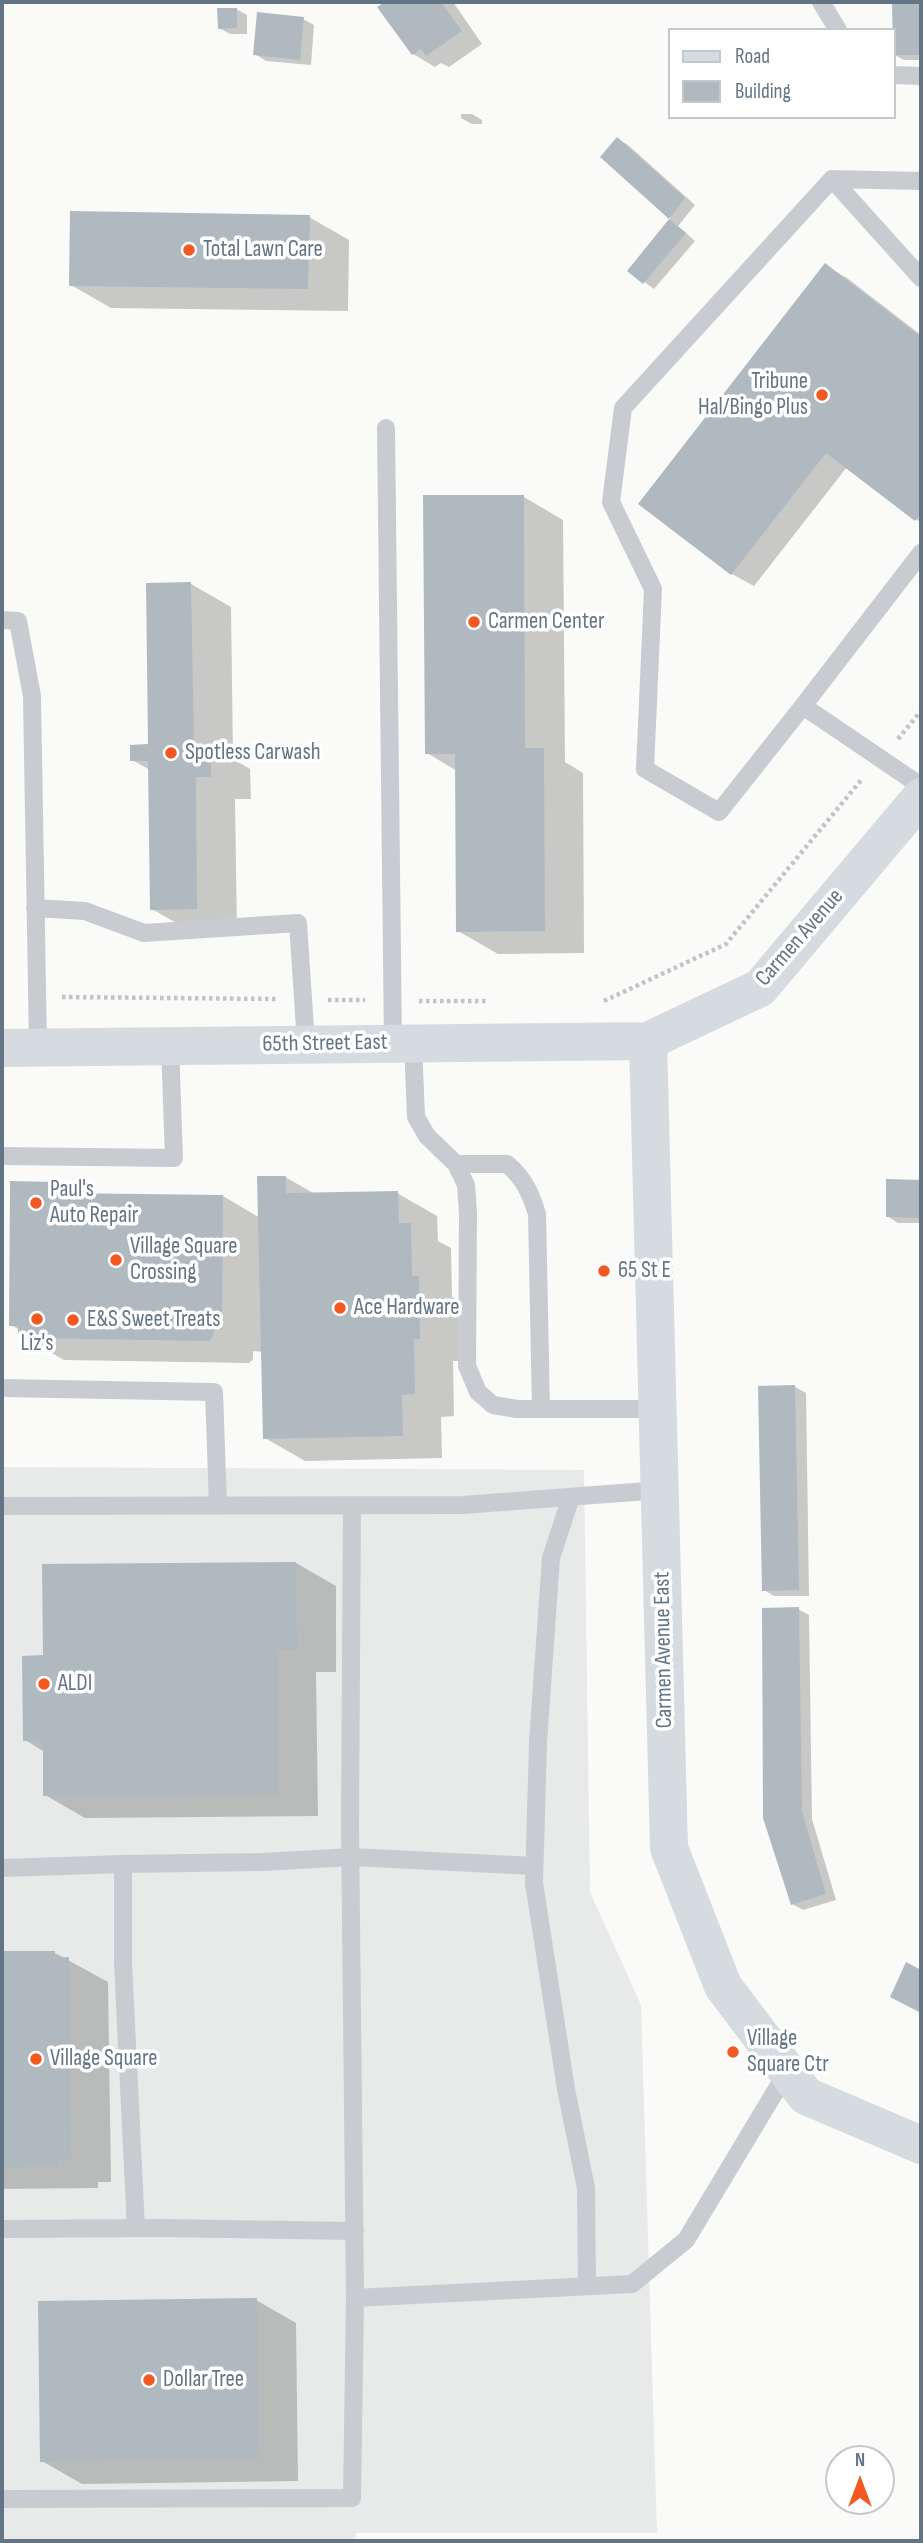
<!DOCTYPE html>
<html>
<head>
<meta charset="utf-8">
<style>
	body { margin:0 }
	#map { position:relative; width:923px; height:2543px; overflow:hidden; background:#fafaf8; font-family:"Sofia Sans Condensed",sans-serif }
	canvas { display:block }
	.frame { position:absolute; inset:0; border:4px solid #637585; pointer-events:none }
	.legend { position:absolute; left:668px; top:28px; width:228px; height:91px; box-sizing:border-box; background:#fff; border:2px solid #c1c8ce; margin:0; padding:9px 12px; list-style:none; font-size:21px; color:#637585 }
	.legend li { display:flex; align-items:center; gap:14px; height:35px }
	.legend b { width:35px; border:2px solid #c1c8ce }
	.north { position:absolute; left:825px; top:2445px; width:70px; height:70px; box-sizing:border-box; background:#fff; border:2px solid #c1c8ce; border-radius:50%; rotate:0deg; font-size:19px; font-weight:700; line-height:28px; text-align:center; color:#637585 }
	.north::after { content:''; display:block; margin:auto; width:24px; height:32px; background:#f25820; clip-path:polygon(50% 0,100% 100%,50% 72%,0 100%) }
</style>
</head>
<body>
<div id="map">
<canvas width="923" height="2543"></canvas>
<div class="frame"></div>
<ul class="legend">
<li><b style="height:9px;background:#d6dbdf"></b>Road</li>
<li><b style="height:19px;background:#b0b9bf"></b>Building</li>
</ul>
<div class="north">N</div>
</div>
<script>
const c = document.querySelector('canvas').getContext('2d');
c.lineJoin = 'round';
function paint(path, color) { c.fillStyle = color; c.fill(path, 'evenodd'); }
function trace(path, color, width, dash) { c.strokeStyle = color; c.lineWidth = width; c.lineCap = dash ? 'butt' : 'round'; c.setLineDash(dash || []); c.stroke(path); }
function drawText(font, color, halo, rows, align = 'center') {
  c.font = font + ' "Sofia Sans Condensed",sans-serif'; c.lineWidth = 7; c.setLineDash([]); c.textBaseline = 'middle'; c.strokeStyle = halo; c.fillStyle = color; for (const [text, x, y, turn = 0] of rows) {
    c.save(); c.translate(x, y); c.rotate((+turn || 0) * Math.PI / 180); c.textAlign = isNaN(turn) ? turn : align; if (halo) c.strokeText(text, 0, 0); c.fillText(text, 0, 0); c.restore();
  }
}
paint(new Path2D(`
	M2,1467l582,3 6,422 51,113 16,528h-301l-1,8h-353z`), '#e8e9e9');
paint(new Path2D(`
	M388,2h65l29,42 -33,23 -8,-4 -6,4 -22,-13 -33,-47z
	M893,2h28v58h-17l-11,-6z
	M236,9l11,6v19h-17l-11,-6z
	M303,19l11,6 -3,40 -45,-4 -11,-7z
	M461,114h11l10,6v4h-10l-11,-6z
	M618,139l10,6 67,60 -17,21 17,15 -41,48 -25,-18 42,-53 -69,-61z
	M309,217l40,23 -1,71 -237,-3 -40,-23z
	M825,266l22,12 74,57v188l-74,-56 -93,119 -22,-12 -91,-70z
	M524,497l39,23 2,242 18,11 1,180 -86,1 -40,-23 -1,-160 -30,-18z
	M191,584l40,23 2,152 17,10 1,30h-16l2,132 -45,1 -40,-23 -2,-139 -18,-10 18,-14z
	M285,1177l30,17 82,-1 40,23 1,25 13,7 1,49 6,3 2,61h-7l1,55 -13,1 1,41 -137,3 -40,-23 -2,-86 -10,-1v8l-4,4 -185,-3 -40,-23 -4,-7 -9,-5 46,-142 21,12 145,1 37,22z
	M888,1181h33v42h-23l-11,-7z
	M795,1387l11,6 3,203h-35l-10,-6z
	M296,1563l40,23v86h-20l2,144 -233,2 -40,-23v-43l-20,-12 20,-83z
	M798,1609l11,6 3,204 24,81 -33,10 -11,-6z
	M2,1953h53l53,29 3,200h-13v6l-96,1z
	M256,2300l40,23 2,158 -216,3 -40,-23z`), '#0003');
paint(new Path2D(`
	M385,2h56l21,29 -36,25 -5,-7 -9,6 -35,-48z
	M892,2h29v53h-28z
	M217,8h20v20l-19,1z
	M257,12l47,5 -4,43 -47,-5z
	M617,137l68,61 -16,21 -69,-62z
	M70,211l240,4 -2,74 -239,-3z
	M669,219l17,14 -43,51 -16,-13z
	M825,263l96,74v176l-6,8 -89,-68 -95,122 -93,-71z
	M423,495h101l1,253h19l1,183 -89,1 -1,-178h-30z
	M191,582l3,162h17v33h-15l1,132 -47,1 -2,-149h-18v-16l18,-1 -2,-161z
	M257,1176h29v17l112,-2 1,32h12l1,53h7l1,63h-6l1,55 -13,1 1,41 -140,3z
	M886,1179l35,1v38l-35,-1z
	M10,1181l48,1 1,11 164,2 -1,135 -8,-1 -1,7 -4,5 -186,-3 -5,-5v-7h-9z
	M795,1385l4,205 -37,1 -4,-205z
	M296,1562l1,88h-20l1,144 -235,2v-55h-20l-1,-85 21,-1 -1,-91z
	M799,1607l3,204 24,83 -35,11 -28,-87 -1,-210z
	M2,1951h53v7l14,-1 2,202h-13v7l-56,1z
	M906,1962l15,8v43l-31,-16z
	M257,2298l2,161 -219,3 -2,-161z`), '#b0b9bf');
trace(new Path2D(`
	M898,739l23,-28
	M62,997l215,2
	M328,1000h37
	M419,1001h68
	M604,1001l122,-57 136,-165`), '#c1c4c6', 4.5, [3.5, 3.5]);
trace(new Path2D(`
	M821,2l17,28
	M893,75l28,1
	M832,179l89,2
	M921,278l-89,-99 -209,229 -12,94 42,87 -8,180 74,43 84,-106 118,80
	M386,428l7,615
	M2,620l16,1 14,75 6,351
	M803,706l118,-153
	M35,908l50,3 59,22 154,-10 8,121
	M413,1043l3,74 11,19 29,28 10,21 2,28 -1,153 11,26 15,13 24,4h141
	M2,1156l172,2 -4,-113
	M456,1164h51c17,14 24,30 30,50l4,195
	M2,1388l212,4 4,113
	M571,1497l-20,61 -13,184 -4,141 32,206 20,99 1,98
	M2,1506l461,-1 197,-15
	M123,1864l139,-2 89,-5 183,9
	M2,1868l121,-4v99l13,265
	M2,2229l158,-1 195,3
	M355,2298l277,-14 54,-44 101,-168
	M2,2499l350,-1 3,-200 -5,-474 2,-319`), '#c8ccd0', 18);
trace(new Path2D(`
	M648,1041l21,807 54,138 83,110 115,49
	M2,1048l646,-7 112,-53 161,-191`), '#d6dbdf', 38);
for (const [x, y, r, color] of [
	[189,250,7,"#f25820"],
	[822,395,7,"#f25820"],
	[474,622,7,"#f25820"],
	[171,753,7,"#f25820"],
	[36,1203,7,"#f25820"],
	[116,1260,7,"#f25820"],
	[604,1271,7,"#f25820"],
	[340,1308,7,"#f25820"],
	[37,1319,7,"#f25820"],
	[73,1320,7,"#f25820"],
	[44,1684,7,"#f25820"],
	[733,2052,7,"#f25820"],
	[36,2059,7,"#f25820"],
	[149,2380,7,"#f25820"]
]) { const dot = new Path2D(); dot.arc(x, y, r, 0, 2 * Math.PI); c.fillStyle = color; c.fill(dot); trace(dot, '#fff', 2.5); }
drawText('23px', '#637585', '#fff', [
	["Total Lawn Care",203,250],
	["Tribune",808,382,"right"],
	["Hal/Bingo Plus",808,408,"right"],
	["Carmen Center",488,622],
	["Spotless Carwash",185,753],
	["Paul's",50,1190],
	["Auto Repair",50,1216],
	["Village Square",130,1247],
	["Crossing",130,1273],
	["65 St E",618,1271],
	["Ace Hardware",354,1308],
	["E&S Sweet Treats",87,1320],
	["Liz's",37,1344,"center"],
	["ALDI",58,1684],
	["Village",747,2039],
	["Square Ctr",747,2065],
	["Village Square",50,2059],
	["Dollar Tree",163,2380]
], 'left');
drawText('23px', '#637585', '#fff', [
	["Carmen Avenue",800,938,-49],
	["65th Street East",325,1044,-1],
	["Carmen Avenue East",664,1650,-91]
]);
</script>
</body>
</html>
